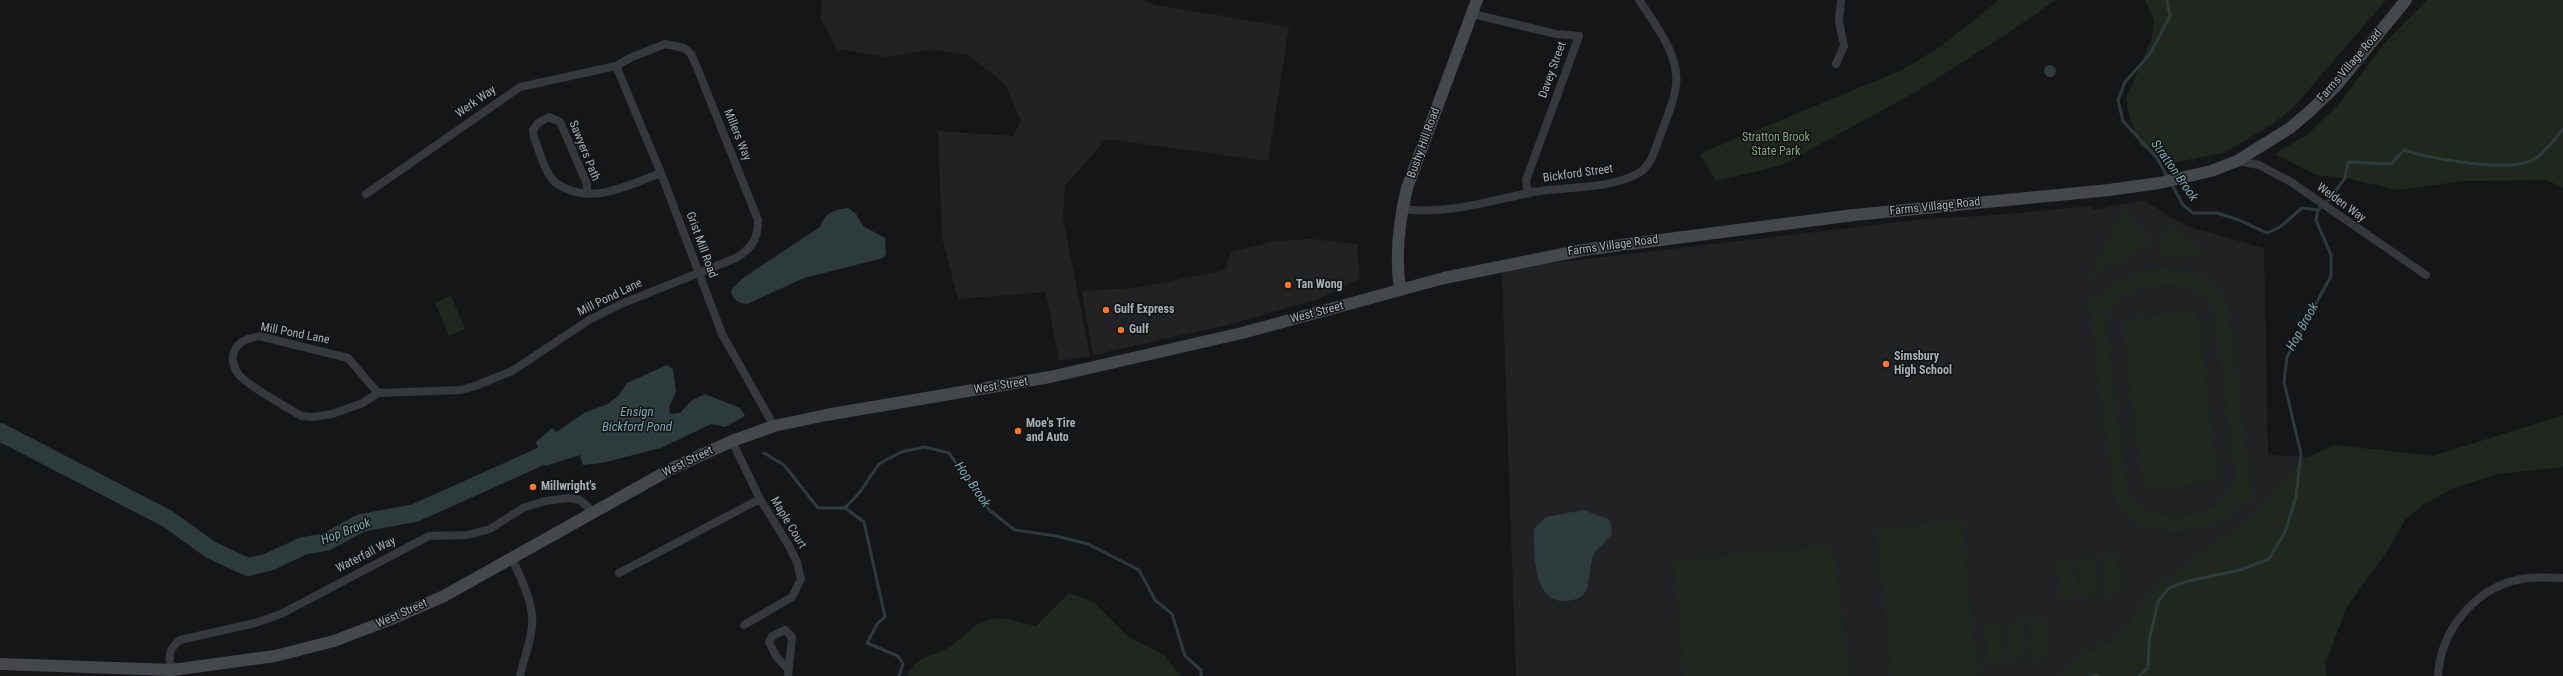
<!DOCTYPE html>
<html>
<head>
<meta charset="utf-8">
<style>
	body { margin:0 }
	canvas { display:block; background:#151617 }
</style>
</head>
<body>
<canvas width="2563" height="676"></canvas>
<script>
const c = document.querySelector('canvas').getContext('2d');
c.lineJoin = 'round';
function paint(path, color) { c.fillStyle = color; c.fill(path, 'evenodd'); }
function trace(path, color, width, dash) { c.strokeStyle = color; c.lineWidth = width; c.lineCap = dash ? 'butt' : 'round'; c.setLineDash(dash || []); c.stroke(path); }
function drawText(font, color, halo, rows, align = 'center') {
  c.font = font + ' "Roboto Condensed",sans-serif'; c.lineWidth = 3; c.setLineDash([]); c.textBaseline = 'middle'; c.strokeStyle = halo; c.fillStyle = color; for (const [text, x, y, turn = 0] of rows) {
    c.save(); c.translate(x, y); c.rotate((+turn || 0) * Math.PI / 180); c.textAlign = isNaN(turn) ? turn : align; if (halo) c.strokeText(text, 0, 0); c.fillText(text, 0, 0); c.restore();
  }
}
paint(new Path2D(`
	M822,0h319l15,5 133,22 -21,134 -162,-22 -41,47 -2,32 27,138 -31,5 -13,-69 -88,7 -16,-62 -4,-106 75,5 8,-15 -16,-37 -37,-29 -37,-5 -45,7 -49,-8 -17,-31z
	M2143,200l43,26 78,22 4,207 59,3 -165,218h-646l-14,-403 18,-6 404,-48 75,-4 92,-9 2,4z
	M1311,239l46,5 3,35 -42,20 -91,26 -134,30 -11,-64 52,-3 91,-18 6,-18 44,-11z`), '#212224');
paint(new Path2D(`
	M1999,0h57l-48,33 -94,60 -132,72 -66,16 -17,-27 203,-84 38,-23z
	M2145,0h241l-94,109 -24,18 -45,26 -52,10 -31,-17 -9,-25 -5,-22 26,-62 2,-16z
	M2427,0h136v188l-16,-8 -83,1 -66,9 -53,-12 -29,-3 -41,-21 33,-20 29,-28 46,-61z
	M2124,207l26,36 -54,31 -4,6 -3,-3z
	M2171,227l30,22 -2,8 -8,-3 -11,3 -16,-1 -3,-12 7,-15z
	M2159,269c29,-1 56,9 68,36l26,196c-4,0 -9,0 -13,1 -3,2 -6,7 -8,9 -7,5 -14,9 -22,13 -33,15 -81,7 -96,-29l-26,-196c18,-2 16,-7 30,-16 13,-8 26,-12 41,-14zM2161,283c22,-1 44,5 53,27l21,160c1,52 -88,66 -108,20l-21,-160c0,-31 27,-45 55,-47z
	M451,296l14,33 -16,7 -14,-33z
	M2197,311l21,169 -75,9 -21,-168z
	M2563,415v52l-66,7 -43,14 -31,17 -18,15 -17,30 -41,57 -22,57 2,12h-268l23,-21 37,-18 36,-49 96,-69 53,-60 30,-14 99,11z
	M1961,521l17,155h-86l-16,-146z
	M1833,546l16,130h-164l-12,-114z
	M2117,555l4,37 -16,2 -4,-37z
	M2095,558l4,36 -16,2 -5,-36z
	M2073,560l4,36 -16,2 -5,-36z
	M1069,593l23,8 38,37 33,16 18,22h-274c13,-24 30,-19 47,-32 11,-8 20,-20 33,-24 12,-5 36,3 49,6z
	M2045,619l4,37 -16,2 -5,-37z
	M2022,622l5,36 -17,2 -4,-36z
	M2000,624l5,37 -17,2 -4,-37z`), '#20271f');
paint(new Path2D(`
	M2044 71a6 6 0 1 1 12 0a6 6 0 1 1-12 0Z
	M848,208l8,6 7,12 22,12 1,16 -3,4 -79,20 -57,26c-9,-1 -14,-3 -16,-14l12,-12 77,-51c5,-14 13,-17 28,-19z
	M667,365l6,4 3,23 -7,15 1,7 10,-1 11,-12 14,-7 35,14 5,8 -20,11 -14,-3 -50,24 -59,15 -19,2 -3,-10 -35,11 -9,-24 16,-14 4,4 30,-20 22,-8 11,-9 8,-12z
	M1583,510l23,8 5,4 1,12 -17,18 -3,7 -5,31c-6,8 -11,10 -21,11 -34,2 -32,-50 -32,-72l12,-12z`), '#2d3b3d');
trace(new Path2D(`
	M2167,0l3,16 -20,38 -25,28 -7,18 5,21 34,37 11,20
	M2171,183l12,22 10,8h24l22,7 28,13 13,-6 22,-19 16,2
	M764,453l20,12 34,43h27l15,-16 19,-28 22,-12 24,-5 24,6 40,57 26,20 41,6 32,8 51,26 16,30 17,14 13,42 16,14v6
	M845,508l19,14 21,95 -7,6 -11,20 31,13 5,8 -4,12
	M2092,676h6
	M2139,676l9,-8 1,-27 9,-39 11,-14 19,-7 52,-11 29,-11 16,-27 11,-35 5,-43 -17,-72 3,-25 44,-81v-21l-15,-35 2,-10 11,-10 16,-22 3,-16 43,2 13,-14c26,9 109,24 132,8 10,-6 19,-20 27,-29`), '#2d3b3d', 3);
trace(new Path2D(`
	M0,432l168,87 43,31 37,17 21,-5 34,-16 23,-4 35,-19 54,-10 149,-67`), '#2d3b3d', 18);
trace(new Path2D(`
	M1473,14l83,20 23,2 -53,144 2,14
	M1836,64l8,-18 -5,-25 2,-21
	M616,66l45,107 61,161 52,92
	M2237,161l22,4 32,17 135,93
	M366,194l154,-107 96,-21 16,-9 33,-13 19,4 7,6 5,11 62,155c0,19 -6,28 -22,38l-115,46 -32,16 -77,51 -37,15 -14,4 -83,3 -15,10 -31,11 -19,3 -12,-1c-14,-9 -53,-30 -62,-41 -5,-6 -8,-16 -5,-23 5,-12 14,-13 25,-16l89,22 30,35
	M587,194v-10l-27,-62 -11,-5 -11,6 -5,7 1,7c5,13 11,37 22,46 34,24 72,2 105,-10
	M1402,209c46,6 87,-8 131,-17 34,-6 73,-2 104,-18 14,-7 18,-24 23,-38 6,-16 14,-34 16,-51 4,-30 -22,-62 -37,-85
	M732,441l28,58 29,47 8,16 4,17 -9,18 -48,28
	M512,559c8,17 18,37 20,56 2,19 -8,42 -12,61
	M619,573l141,-74
	M172,670c-4,-15 -4,-20 8,-30l75,-17 26,-9 148,-78 39,-1 22,-6 33,-21 22,-7 24,-3 11,2 13,12
	M788,676l4,-39 -7,-7 -13,6 -3,6 7,14 12,13
	M2438,676c3,-49 41,-93 91,-98 11,-1 23,0 34,0`), '#36393c', 8);
trace(new Path2D(`
	M1400,290c-5,-34 -1,-69 7,-102l70,-188
	M0,664l172,6 103,-14 59,-15 60,-23 50,-22 227,-127 61,-28 42,-15 52,-11 224,-38 192,-44 202,-55 139,-28 271,-35 255,-25 50,-7 52,-12 26,-10 53,-33 19,-16 27,-26 70,-86`), '#44484c', 12);
for (const [x, y, r, color] of [
	[1288,285,4,"#f9782b"],
	[1106,310,4,"#f9782b"],
	[1121,330,4,"#f9782b"],
	[1886,364,4,"#f9782b"],
	[1018,431,4,"#f9782b"],
	[533,487,4,"#f9782b"]
]) { const dot = new Path2D(); dot.arc(x, y, r, 0, 2 * Math.PI); c.fillStyle = color; c.fill(dot); trace(dot, '#101112', 1.5); }
drawText('12px', '#a6b1b8', '#101112', [
	["Farms Village Road",2350,66,-49],
	["Davey Street",1553,70,-70],
	["Werk Way",476,102,-35],
	["Millers Way",737,135,68],
	["Bushy Hill Road",1424,143,-70],
	["Sawyers Path",584,151,68],
	["Bickford Street",1578,174,-8],
	["Welden Way",2341,203,36],
	["Farms Village Road",1935,207,-6],
	["Grist Mill Road",701,245,70],
	["Farms Village Road",1613,246,-8],
	["Mill Pond Lane",610,298,-26],
	["West Street",1317,313,-15],
	["Mill Pond Lane",295,334,11],
	["West Street",1001,386,-9],
	["West Street",688,462,-26],
	["Maple Court",788,523,59],
	["Waterfall Way",366,555,-27],
	["West Street",402,614,-24]
]);
drawText('12px', '#86a47d', '#101112', [
	["Stratton Brook",1776,138],
	["State Park",1776,152]
]);
drawText('bold 12px', '#a6b1b8', '#101112', [
	["Tan Wong",1296,285],
	["Gulf Express",1114,310],
	["Gulf",1129,330],
	["Simsbury",1894,357],
	["High School",1894,371],
	["Moe's Tire",1026,424],
	["and Auto",1026,438],
	["Millwright's",541,487]
], 'left');
drawText('italic 13px', '#7caab4', '#101112', [
	["Stratton Brook",2174,171,55],
	["Hop Brook",2303,327,-61],
	["Ensign",637,413],
	["Bickford Pond",637,428],
	["Hop Brook",972,485,55],
	["Hop Brook",346,532,-21]
]);
</script>
</body>
</html>
